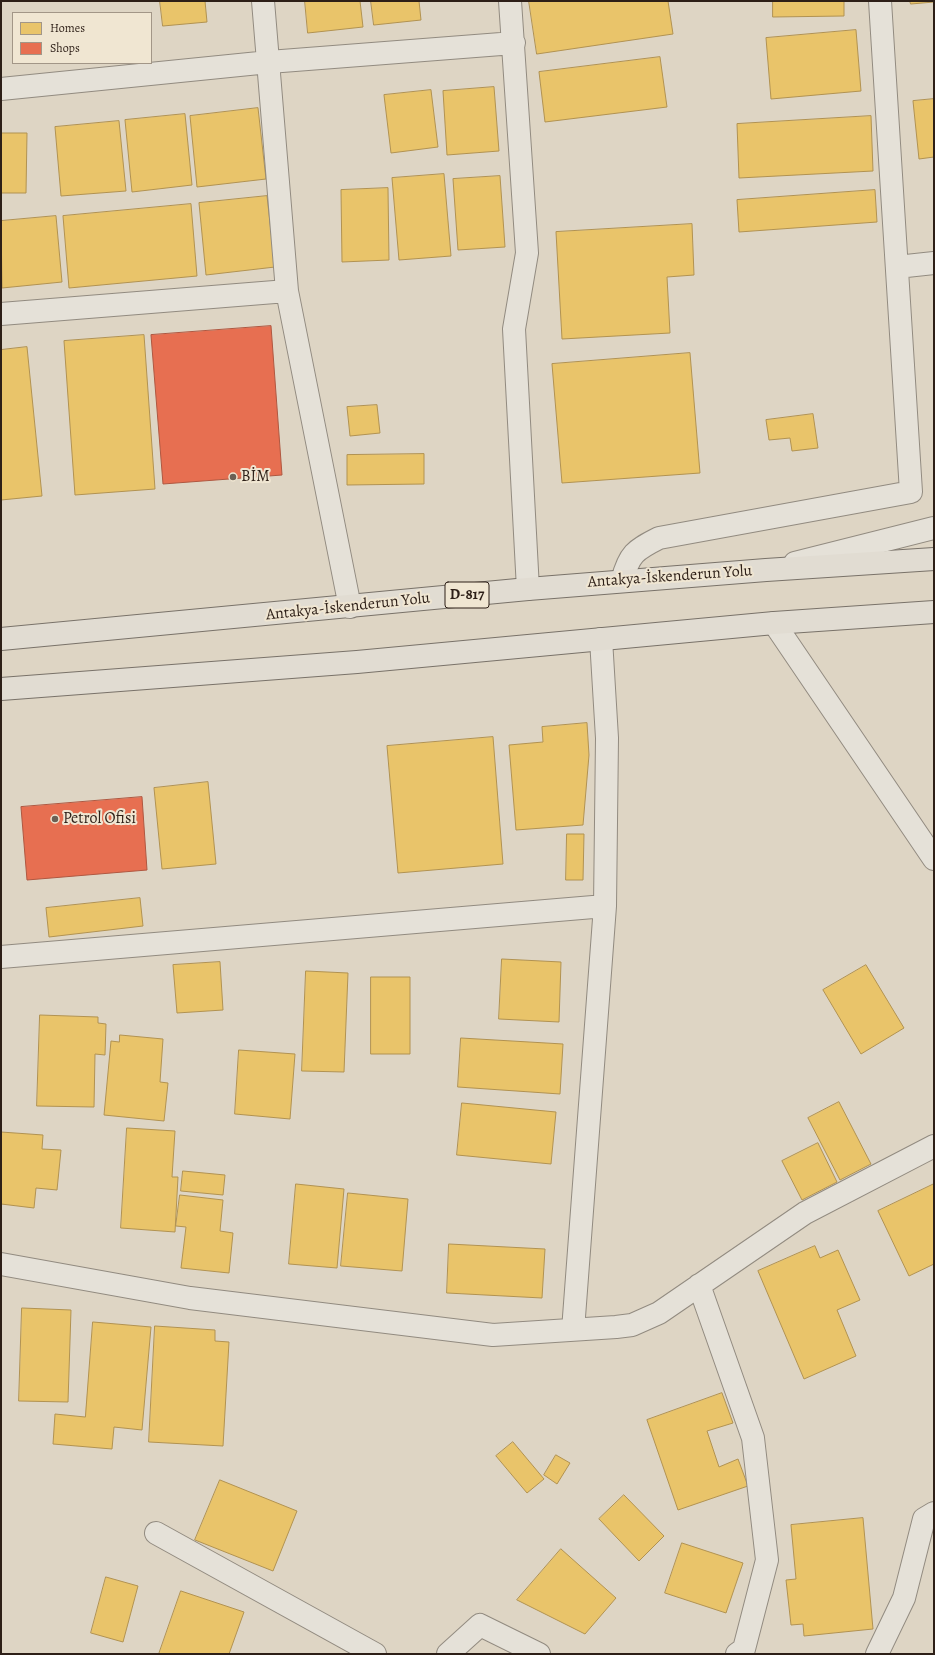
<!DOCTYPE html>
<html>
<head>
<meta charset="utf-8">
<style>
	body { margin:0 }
	#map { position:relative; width:935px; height:1655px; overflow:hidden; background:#ded5c4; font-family:Alegreya,serif }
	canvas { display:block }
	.frame { position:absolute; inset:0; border:2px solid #2d1f17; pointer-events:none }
	.legend { position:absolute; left:12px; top:12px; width:140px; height:52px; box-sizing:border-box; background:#f0e6d2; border:1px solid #a29687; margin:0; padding:5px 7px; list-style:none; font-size:12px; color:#2d1f17 }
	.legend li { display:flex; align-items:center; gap:8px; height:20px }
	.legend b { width:20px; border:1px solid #a29687 }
</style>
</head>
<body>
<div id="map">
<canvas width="935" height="1655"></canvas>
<div class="frame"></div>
<ul class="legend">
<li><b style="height:11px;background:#e9c46a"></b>Homes</li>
<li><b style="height:11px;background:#e76f51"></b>Shops</li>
</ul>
</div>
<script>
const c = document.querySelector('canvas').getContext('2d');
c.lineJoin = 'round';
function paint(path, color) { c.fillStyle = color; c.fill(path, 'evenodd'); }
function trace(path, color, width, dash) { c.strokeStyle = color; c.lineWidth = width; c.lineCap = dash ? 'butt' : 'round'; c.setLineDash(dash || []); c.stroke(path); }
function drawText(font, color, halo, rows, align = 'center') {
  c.font = font + ' Alegreya,serif'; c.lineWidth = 4; c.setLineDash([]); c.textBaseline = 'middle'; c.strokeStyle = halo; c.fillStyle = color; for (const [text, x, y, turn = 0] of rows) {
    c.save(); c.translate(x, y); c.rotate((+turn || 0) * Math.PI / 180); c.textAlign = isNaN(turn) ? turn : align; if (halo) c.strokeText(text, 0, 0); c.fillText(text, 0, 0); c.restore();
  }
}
const homes = new Path2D(`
	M160,1h45l2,21 -44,4z
	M305,1h55l3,26 -55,6z
	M371,1h48l2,19 -47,5z
	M529,1h139l5,33 -136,20z
	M773,1h71v15l-71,1z
	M910,1h24v1l-23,2z
	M856,30l5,61 -90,8 -5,-61z
	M660,57l7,50 -122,15 -6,-50z
	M494,87l5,64 -52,4 -4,-64z
	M431,90l7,57 -47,6 -7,-58z
	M934,99v58l-15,2 -6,-58z
	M258,108l8,71 -69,8 -7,-71z
	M185,114l7,71 -60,7 -7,-72z
	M871,116l2,55 -134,7 -2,-54z
	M119,121l7,70 -65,5 -6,-69z
	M1,133h26l-1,60h-25z
	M444,174l7,82 -52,4 -7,-82z
	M500,176l5,71 -47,3 -5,-71z
	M388,188l1,72 -47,2 -1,-72z
	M875,190l2,32 -138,10 -2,-32z
	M267,196l8,71 -69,8 -7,-72z
	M191,204l6,72 -128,12 -6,-72z
	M56,216l6,66 -60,6 -1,-67z
	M692,224l2,51 -27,2 3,56 -108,6 -6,-107z
	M144,335l11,154 -80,6 -11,-154z
	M27,347l15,149 -41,4v-150z
	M690,353l10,120 -138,10 -10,-119z
	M377,405l3,28 -30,3 -3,-29z
	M813,414l5,34 -26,3 -2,-13 -21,2 -3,-20z
	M424,454v30l-77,1v-30z
	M587,723l2,32 -6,70 -67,5 -7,-85 34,-3 -1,-15z
	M493,737l10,127 -105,9 -11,-127z
	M208,782l8,82 -54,5 -8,-81z
	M567,834h17l-1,46h-17z
	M140,898l3,28 -94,11 -3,-29z
	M502,959l59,3 -2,60 -60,-3z
	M220,962l3,48 -46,3 -4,-48z
	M866,965l38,63 -43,26 -38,-64z
	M306,971l42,2 -4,99 -42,-1z
	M371,977h39v77h-39z
	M40,1015l58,2v6l8,1 -1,31 -10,-1 -1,53 -57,-1z
	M120,1035l43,4 -3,43 8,1 -4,38 -60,-6 7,-74 8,1z
	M461,1038l102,6 -3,50 -102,-7z
	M239,1050l56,4 -5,65 -55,-5z
	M839,1102l32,62 -31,16 -32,-62z
	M462,1103l94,9 -5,52 -94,-9z
	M127,1128l48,3 -3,46h6l-3,55 -54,-4z
	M1,1132l42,3 -1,14 19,1 -4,40 -21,-2 -2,20 -33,-4z
	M818,1143l19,39 -35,18 -20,-39z
	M183,1171l42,4 -2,20 -42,-4z
	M296,1184l48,5 -7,79 -48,-4z
	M934,1184v80l-25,12 -31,-65z
	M348,1193l60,6 -6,72 -61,-5z
	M180,1195l43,5 -3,31 13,2 -4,40 -48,-5 5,-41 -10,-1z
	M449,1244l96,5 -3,49 -95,-5z
	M815,1246l5,12 18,-8 22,50 -23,10 19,46 -52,23 -46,-108z
	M22,1308l49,2 -3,92 -49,-1z
	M93,1322l58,5 -9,103 -28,-3 -2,22 -59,-5 2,-30 30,3z
	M155,1326l60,4v11l14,1 -6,104 -74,-4z
	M722,1393l11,30 -26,8 12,36 19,-8 10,27 -70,24 -31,-90z
	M513,1442l31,37 -17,14 -31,-37z
	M556,1455l14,8 -13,21 -13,-9z
	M220,1480l77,31 -24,60 -78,-31z
	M624,1495l40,41 -25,25 -40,-42z
	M863,1518l10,111 -69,7 -1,-12 -12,1 -5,-45 10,-1 -5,-54z
	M682,1543l61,20 -17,50 -61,-20z
	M561,1549l55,49 -31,36 -68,-34z
	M106,1577l32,9 -15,56 -32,-9z
	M181,1591l63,21 -15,42h-70z`);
paint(homes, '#e9c46a');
trace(homes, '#b19251', 1);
const shops = new Path2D(`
	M271,326l11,149 -119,9 -12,-149z
	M142,797l5,73 -120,10 -6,-73z`);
paint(shops, '#e76f51');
trace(shops, '#af5740', 1);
const minor = new Path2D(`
	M263,1l24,290 63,316
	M510,1l17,252 -13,76 14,260
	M1,89l268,-27 245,-19
	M897,267l37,-4
	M1,314l286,-23
	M795,563l139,-35
	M622,581c7,-27 13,-31 37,-43l252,-46 -31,-491
	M774,623l160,236
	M1,957l604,-51
	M1,1264l189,34 303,37 123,-8 16,-2 27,-12 146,-100 129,-67
	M699,1285l54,153 14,122 -23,89 -7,5
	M573,1330l32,-424 2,-168 -6,-99
	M156,1533l219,121
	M448,1654l32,-29 59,29
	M877,1654l27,-56 20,-79 10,-6`);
const highway = new Path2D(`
	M1,639l527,-50 238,-19 168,-11
	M1,689l356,-27 417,-39 160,-11`);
trace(minor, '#928b80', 24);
trace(highway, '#797269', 24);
trace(minor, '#e5e1d8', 22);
trace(highway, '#e1dcd2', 22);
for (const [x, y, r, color] of [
	[233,477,4,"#6b5f54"],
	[55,819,4,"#6b5f54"]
]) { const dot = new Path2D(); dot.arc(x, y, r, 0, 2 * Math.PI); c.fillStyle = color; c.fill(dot); trace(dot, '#f0e6d2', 1.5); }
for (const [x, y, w] of [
	[467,595,44]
]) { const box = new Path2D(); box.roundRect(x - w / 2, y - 13, w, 26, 3); c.fillStyle = '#f0e6d2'; c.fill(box); trace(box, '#2d1f17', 1); }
drawText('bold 15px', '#2d1f17', null, [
	["D-817",467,595]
]);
drawText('16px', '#2d1f17', '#f0e6d2', [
	["BİM",241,477],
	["Petrol Ofisi",63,819]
], 'left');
drawText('16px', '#2d1f17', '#f0e6d2', [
	["Antakya-İskenderun Yolu",670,577,-4],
	["Antakya-İskenderun Yolu",348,607,-6]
]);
</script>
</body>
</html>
